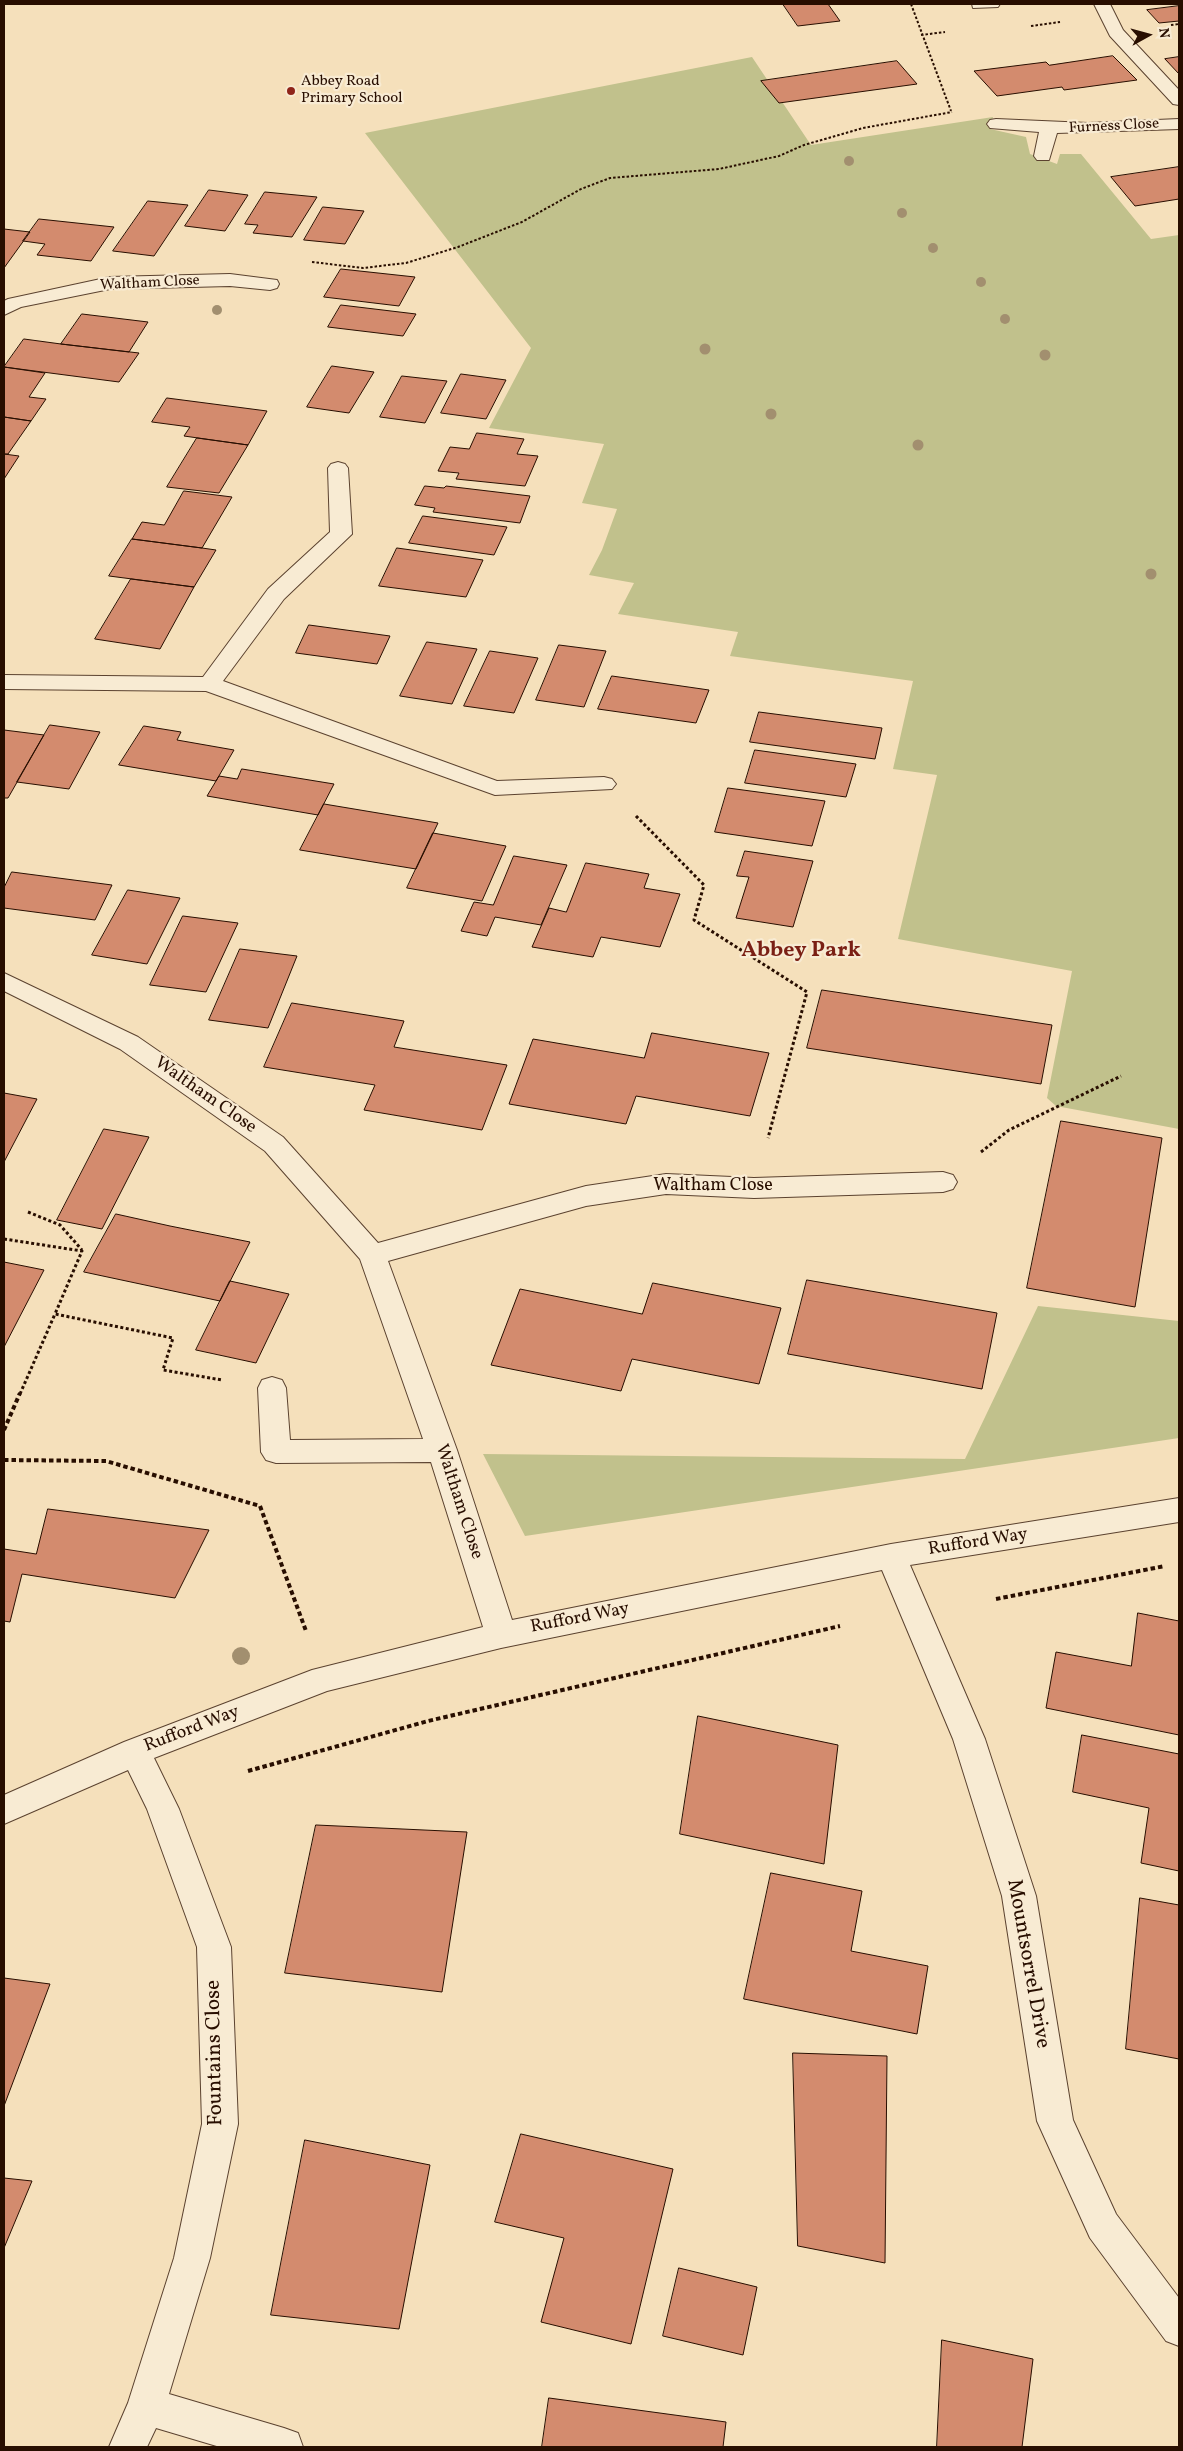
<!DOCTYPE html>
<html>
<head>
<meta charset="utf-8">
<style>
	body { margin:0 }
	#map { position:relative; width:1183px; height:2451px; overflow:hidden; background:#f5e0bb; font-family:Vollkorn,serif }
	canvas { display:block }
	.frame { position:absolute; inset:0; border:5px solid #280e00; pointer-events:none }
	.north { position:absolute; left:1123px; top:10px; width:50px; height:50px; -webkit-text-stroke:4px #f8ebd3; paint-order:stroke; rotate:83deg; font-size:14px; font-weight:700; line-height:20px; text-align:center; color:#280e00 }
	.north::after { content:''; display:block; margin:auto; width:18px; height:22px; background:#280e00; clip-path:polygon(50% 0,100% 100%,50% 72%,0 100%) }
</style>
</head>
<body>
<div id="map">
<canvas width="1183" height="2451"></canvas>
<div class="frame"></div>
<div class="north">N</div>
</div>
<script>
const c = document.querySelector('canvas').getContext('2d');
c.lineJoin = 'round';
function paint(path, color) { c.fillStyle = color; c.fill(path, 'evenodd'); }
function trace(path, color, width, dash) { c.strokeStyle = color; c.lineWidth = width; c.lineCap = dash ? 'butt' : 'round'; c.setLineDash(dash || []); c.stroke(path); }
function drawText(font, color, halo, rows, align = 'center') {
  c.font = font + ' Vollkorn,serif'; c.lineWidth = 4.5; c.setLineDash([]); c.textBaseline = 'middle'; c.strokeStyle = halo; c.fillStyle = color; for (const [text, x, y, turn = 0] of rows) {
    c.save(); c.translate(x, y); c.rotate((+turn || 0) * Math.PI / 180); c.textAlign = isNaN(turn) ? turn : align; if (halo) c.strokeText(text, 0, 0); c.fillText(text, 0, 0); c.restore();
  }
}
paint(new Path2D(`
	M752,57l59,88 182,-28 -3,12 36,8 4,17 27,10 3,-10h21l70,85 28,-4v894l-123,-23 -9,-8 25,-127 -174,-32 39,-164 -44,-6 20,-88 -183,-25 8,-24 -120,-18 16,-31 -45,-8 13,-25 15,-41 -35,-6 22,-59 -115,-16 42,-80 -166,-215z
	M1038,1306l141,15v117l-654,98 -42,-82 482,5z`), '#c1c18c');
const building = new Path2D(`
	M783,4h45l12,17 -42,5z
	M1179,6v15l-20,2 -12,-13z
	M1113,56l24,24 -73,10 -2,-3 -65,9 -23,-25 72,-9 3,3z
	M1179,57v17l-14,-15z
	M897,61l20,23 -138,19 -18,-22z
	M1179,167v32l-44,7 -24,-29z
	M209,190l39,5 -23,36 -40,-5z
	M265,192l52,5 -25,40 -39,-4 5,-8 -13,-1z
	M148,201l40,4 -34,51 -41,-5z
	M323,207l41,4 -19,33 -41,-4z
	M39,219l75,8 -23,34 -54,-6 8,-11 -22,-3z
	M4,229l26,3 -26,36z
	M341,269l74,8 -16,29 -75,-9z
	M341,305l75,9 -13,22 -75,-9z
	M82,314l66,8 -19,30 -68,-8z
	M24,339l37,5 78,9 -20,29 -115,-15z
	M332,366l42,6 -25,41 -42,-6z
	M4,367l41,6 -16,24 17,2 -15,22 -27,-4z
	M461,374l45,6 -20,39 -45,-6z
	M402,376l45,5 -22,42 -45,-6z
	M167,398l100,13 -19,34 -64,-9 6,-9 -38,-5z
	M4,417l27,4 -23,33h-4z
	M477,433l47,6 -7,15 21,2 -13,30 -69,-7 3,-6 -21,-2 12,-24 19,2z
	M197,438l51,7 -29,48 -52,-6z
	M4,454l15,2 -15,23z
	M425,486l19,2 2,-2 84,10 -10,27 -87,-11 2,-4 -20,-3z
	M184,491l48,6 -30,51 -70,-9 10,-17 22,3z
	M423,516l84,11 -13,28 -85,-12z
	M132,539l70,9 14,2 -22,37 -85,-11z
	M397,548l86,12 -17,37 -87,-11z
	M131,579l63,8 -34,62 -65,-10z
	M309,625l81,11 -13,28 -81,-11z
	M427,642l50,7 -25,55 -52,-8z
	M559,645l47,6 -22,56 -48,-7z
	M490,651l48,7 -24,55 -50,-7z
	M612,676l97,14 -13,33 -98,-14z
	M759,712l123,16 -7,31 -125,-17z
	M50,725l50,7 -31,57 -52,-7z
	M144,726l37,6 -4,8 57,10 -18,31 -97,-16z
	M4,730l40,5 -36,63h-4z
	M755,750l101,14 -10,33 -101,-14z
	M242,769l92,15 -16,31 -111,-19 12,-20 18,3z
	M728,788l97,13 -13,45 -97,-14z
	M324,804l114,19 -22,46 -116,-19z
	M433,833l73,13 -24,55 -75,-13z
	M745,851l68,10 -20,66 -57,-9 13,-41 -12,-1z
	M514,856l53,9 -26,60 -46,-8 -8,19 -26,-5 13,-29 19,3z
	M586,863l63,11 -5,14 36,6 -20,53 -59,-10 -8,20 -61,-10 17,-39 17,4z
	M12,872l100,13 -17,35 -91,-12v-20z
	M128,890l52,8 -33,66 -55,-9z
	M183,916l55,7 -32,69 -56,-7z
	M240,949l57,7 -29,72 -59,-8z
	M822,990l230,35 -11,59 -234,-36z
	M292,1003l112,18 -10,26 113,18 -25,65 -118,-20 11,-25 -111,-18z
	M652,1033l117,20 -19,63 -114,-20 -10,28 -117,-20 24,-65 111,19z
	M4,1093l33,6 -33,63z
	M1061,1121l101,17 -27,169 -108,-19z
	M104,1129l45,8 -47,92 -45,-9z
	M116,1214l54,12 80,16 -30,59 -136,-29z
	M4,1262l40,8 -40,77z
	M807,1280l190,33 -15,76 -194,-35z
	M230,1281l59,13 -33,69 -60,-13z
	M653,1283l128,25 -22,76 -127,-25 -11,32 -130,-26 29,-76 122,25z
	M48,1509l161,21 -34,68 -153,-24 -12,48 -6,-1v-72l32,5z
	M1138,1613l41,8v114l-133,-27 10,-56 75,14z
	M698,1716l140,29 -14,119 -144,-30z
	M1082,1735l97,19v117l-38,-8 8,-55 -76,-16z
	M316,1825l151,7 -25,160 -157,-19z
	M771,1873l91,18 -11,60 77,15 -11,68 -173,-35z
	M1140,1898l39,7v154l-53,-10z
	M4,1978l46,6 -46,122z
	M793,2053l94,3 -2,207 -87,-17z
	M521,2134l152,35 -42,175 -90,-22 23,-84 -69,-16z
	M305,2140l125,25 -31,164 -128,-14z
	M4,2178l28,3 -28,67z
	M679,2268l78,19 -14,68 -80,-19z
	M942,2340l91,19 -11,88h-85z
	M549,2398l177,24 -3,25h-181z`);
paint(building, '#d38b6e');
trace(building, '#280e00', 1);
const minor = new Path2D(`
	M972,4h28l-2,3 -25,1z
	M1094,4h16l13,26 56,60v15l-6,-1 -63,-68z
	M996,119l92,4 91,-4v10l-122,4 -8,27h-12l-3,-4 5,-24 -49,-4 -3,-4 3,-4z
	M230,274l47,6 2,4 -2,4 -7,2 -40,-4 -120,3 -89,18 -17,8v-14l4,-2 102,-22z
	M338,462l7,2 3,4 4,66 -68,65 -61,82 274,100 107,-4 8,2 4,5 -4,5 -117,6 -289,-104 -202,-2v-14l199,2 65,-88 62,-57 -2,-64 3,-4z
	M4,973l134,64 145,100 95,106 208,-57 80,-12 88,4 189,-6 10,3 4,7 -4,7 -10,3 -189,6 -88,-4 -80,12 -198,55 69,189 55,170 379,-76 288,-46v24l-269,43 75,174 51,157 37,224 43,94 63,84v48l-13,-5 -76,-103 -53,-117 -35,-225 -49,-157 -71,-169 -381,78 -174,43 -173,67 25,51 52,138 7,177 -28,134 -41,136 115,34 14,5 5,14h-83l-64,-19 -9,19h-38l19,-44 46,-145 28,-134 -5,-177 -50,-138 -19,-39 -124,54v-29l120,-53 188,-72 171,-43 -52,-165 -155,1 -10,-3 -5,-8 -3,-64 4,-8 10,-3 10,3 4,8 4,52 133,-1 -63,-180 -95,-108 -145,-102 -116,-58z`);
trace(minor, '#5b422f', 2);
trace(new Path2D(`
	M911,4l40,107
	M1171,25l8,-1
	M1031,26l29,-4
	M921,35l24,-3
	M312,262l51,6 43,-5 52,-16 64,-25 59,-33 29,-11 109,-9 60,-13 25,-11 59,-17 89,-16`), '#280e00', 2, [2.5, 2]);
trace(new Path2D(`
	M636,816l68,69 -10,35 113,72 -39,146
	M981,1152l28,-22 112,-54
	M28,1212l32,13 22,25
	M4,1239l78,12 -27,63
	M20,1394l35,-80 118,24 -10,32 59,10`), '#280e00', 3, [3, 2.5]);
trace(new Path2D(`
	M4,1430l16,-37
	M4,1460l102,1 154,45 46,125
	M996,1599l169,-33
	M248,1771l180,-50 412,-95`), '#280e00', 4, [4.5, 3]);
paint(minor, '#f8ebd3');
c.fillStyle = '#a28f6f';
for (const [x, y, r] of [
	[849,161,5],
	[902,213,5],
	[933,248,5],
	[981,282,5],
	[217,310,5],
	[1005,319,5],
	[705,349,5.5],
	[1045,355,5.5],
	[771,414,5.5],
	[918,445,5.5],
	[1151,574,5.5],
	[241,1656,9]
]) { c.beginPath(); c.arc(x, y, r, 0, 2 * Math.PI); c.fill(); }
for (const [x, y, r, color] of [
	[291,91,5,"#8f2418"]
]) { const dot = new Path2D(); dot.arc(x, y, r, 0, 2 * Math.PI); c.fillStyle = color; c.fill(dot); trace(dot, '#f8ebd3', 2); }
drawText('15px', '#280e00', '#f8ebd3', [
	["Abbey Road",301,82],
	["Primary School",301,99]
], 'left');
drawText('15px', '#280e00', '#f8ebd3', [
	["Furness Close",1114,127,-3],
	["Waltham Close",150,284,-3]
]);
drawText('18px', '#280e00', '#f8ebd3', [
	["Waltham Close",205,1096,35],
	["Waltham Close",713,1187],
	["Waltham Close",458,1502,72],
	["Rufford Way",978,1543,-9],
	["Rufford Way",580,1619,-11],
	["Rufford Way",192,1730,-21]
]);
drawText('21px', '#280e00', '#f8ebd3', [
	["Mountsorrel Drive",1027,1964,80],
	["Fountains Close",216,2053,-91]
]);
drawText('bold 22px', '#7a1f14', '#f8ebd3', [
	["Abbey Park",801,952]
]);
</script>
</body>
</html>
